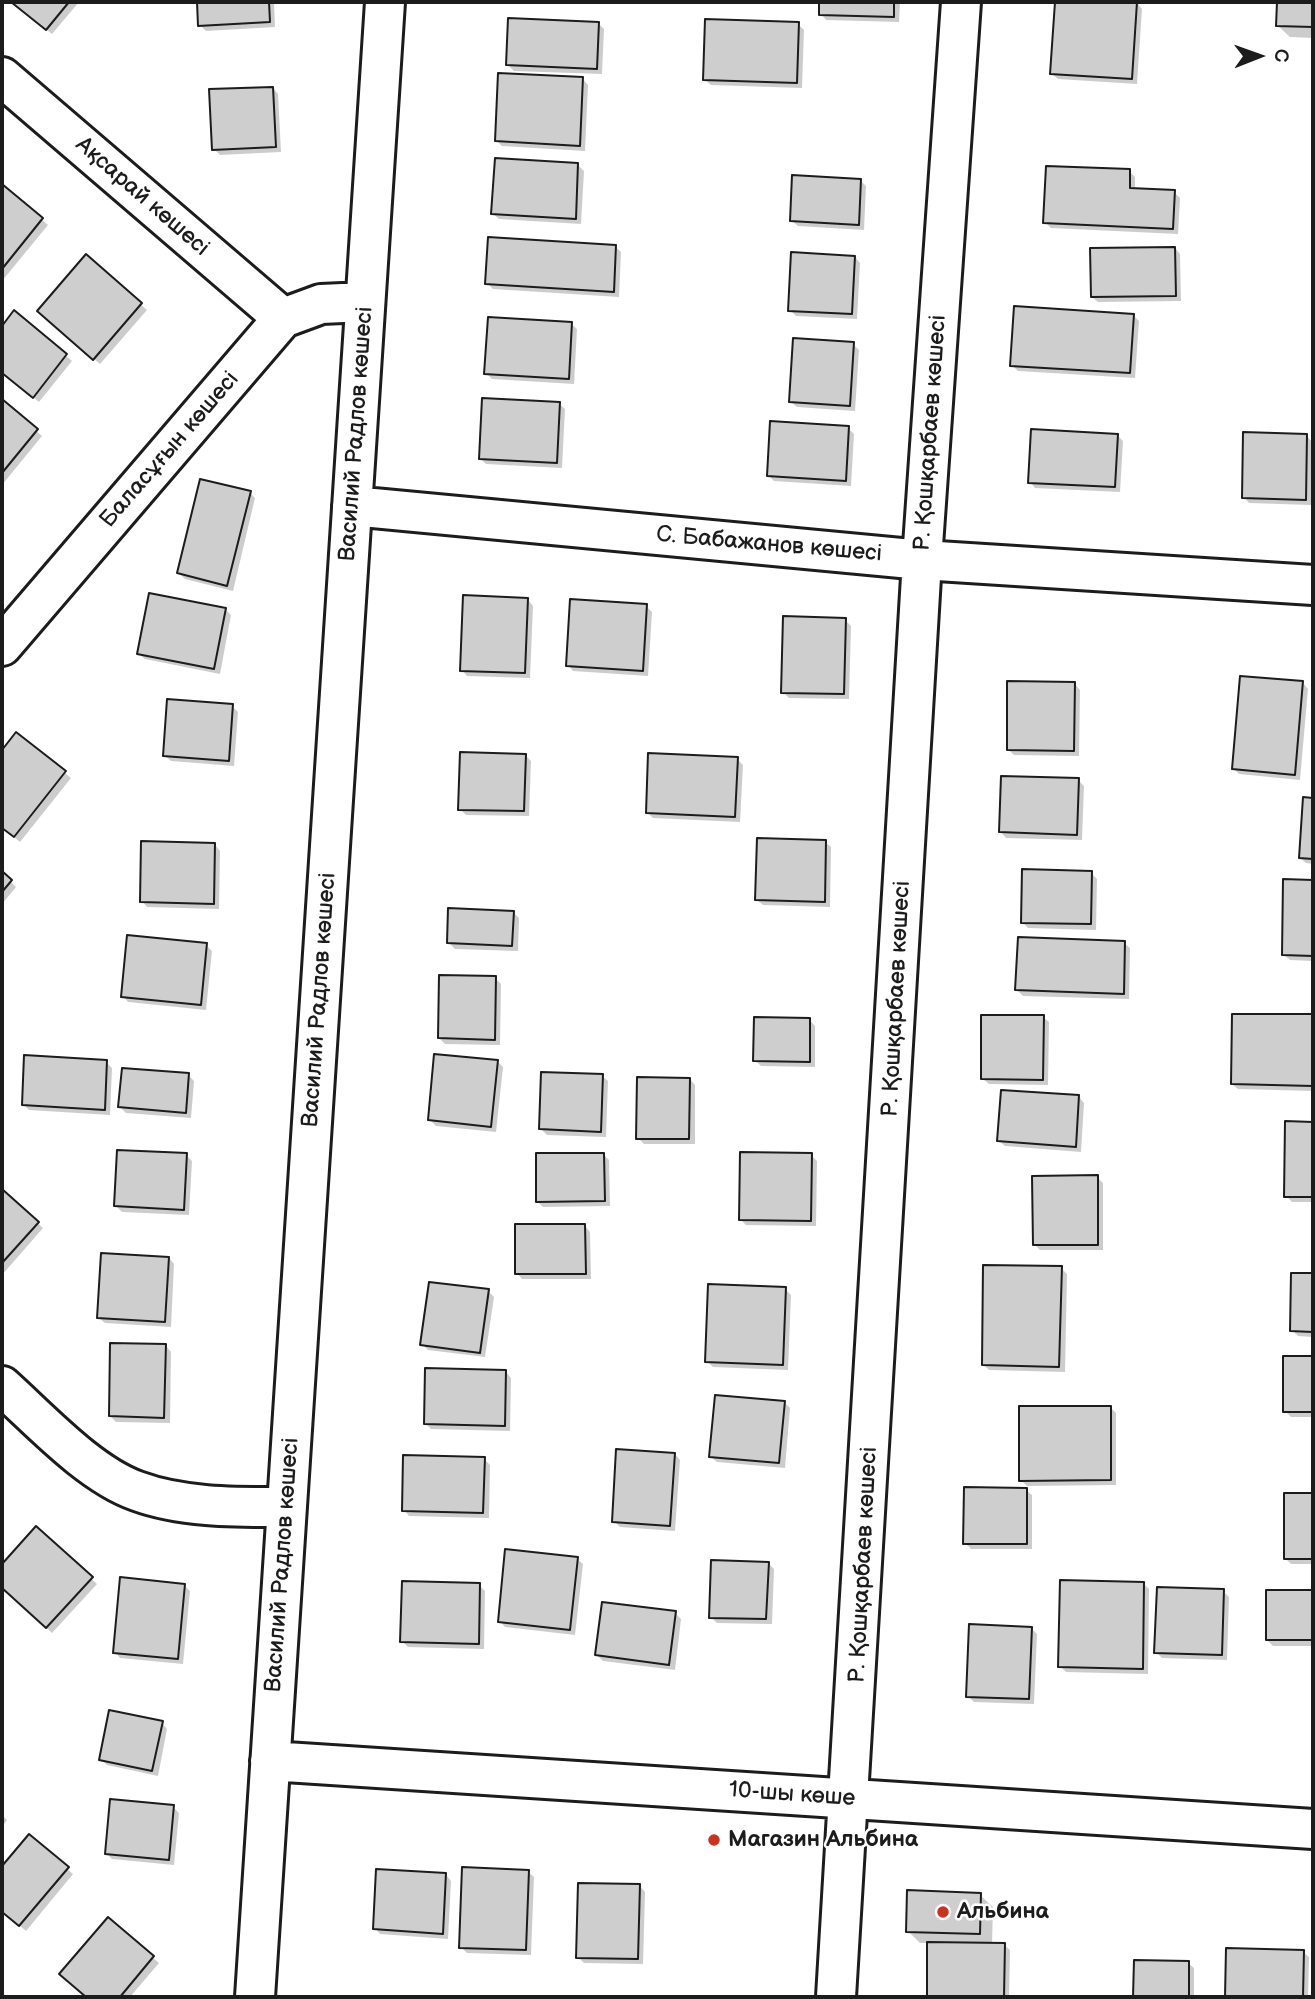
<!DOCTYPE html>
<html>
<head>
<meta charset="utf-8">
<style>
	body { margin:0 }
	#map { position:relative; width:1315px; height:1999px; overflow:hidden; background:#fff; font-family:"Balsamiq Sans",sans-serif }
	canvas { display:block }
	.frame { position:absolute; inset:0; border:4px solid #1c1c1c; pointer-events:none }
	.north { position:absolute; left:1224px; top:21px; width:70px; height:70px; -webkit-text-stroke:5px #fff; paint-order:stroke; rotate:89deg; font-size:19px; font-weight:700; line-height:28px; text-align:center; color:#1c1c1c }
	.north::after { content:''; display:block; margin:auto; width:24px; height:32px; background:#1c1c1c; clip-path:polygon(50% 0,100% 100%,50% 72%,0 100%) }
</style>
</head>
<body>
<div id="map">
<canvas width="1315" height="1999"></canvas>
<div class="frame"></div>
<div class="north">С</div>
</div>
<script>
const c = document.querySelector('canvas').getContext('2d');
c.lineJoin = 'round';
function paint(path, color) { c.fillStyle = color; c.fill(path, 'evenodd'); }
function trace(path, color, width, dash) { c.strokeStyle = color; c.lineWidth = width; c.lineCap = dash ? 'butt' : 'round'; c.setLineDash(dash || []); c.stroke(path); }
function drawText(font, color, halo, rows, align = 'center') {
  c.font = font + ' "Balsamiq Sans",sans-serif'; c.lineWidth = 5; c.setLineDash([]); c.textBaseline = 'middle'; c.strokeStyle = halo; c.fillStyle = color; for (const [text, x, y, turn = 0] of rows) {
    c.save(); c.translate(x, y); c.rotate((+turn || 0) * Math.PI / 180); c.textAlign = isNaN(turn) ? turn : align; if (halo) c.strokeText(text, 0, 0); c.fillText(text, 0, 0); c.restore();
  }
}
paint(new Path2D(`
	M12,2h67l-27,32z
	M199,2h75l1,25 -69,4 -6,-6z
	M821,2h79l-1,20 -73,-2 -5,-6z
	M1057,2l80,1 5,6 -5,75 -79,-5 -6,-5z
	M1279,2h34v36l-23,-1 -13,-12z
	M598,23l6,6 -2,45 -88,-3 -6,-6z
	M798,24l6,6 -2,58 -91,-3 -6,-5z
	M583,79l5,6 -3,66 -83,-5 -6,-6z
	M273,88l5,6 3,58 -61,3 -6,-6z
	M578,165l6,6 -3,53 -82,-5 -6,-5z
	M1129,171l6,6v13l39,2 6,6 -2,36 -127,-6 -6,-6z
	M860,180l6,6 -2,44 -66,-4 -6,-5z
	M2,187l46,38 -46,56z
	M615,246l6,6 -2,45 -126,-8 -6,-6z
	M1175,248l5,6 1,47 -83,1 -6,-5z
	M86,256l61,54 -47,54 -55,-47z
	M855,257l5,6 -3,56 -61,-3 -6,-6z
	M14,313l58,48 -33,41 -37,-30v-44z
	M1133,315l6,6 -4,57 -117,-7 -6,-6z
	M571,324l6,5 -3,55 -82,-5 -6,-6z
	M853,344l6,6 -4,61 -58,-4 -6,-5z
	M2,401l40,35 -40,49z
	M559,404l6,5 -3,59 -76,-4 -6,-6z
	M848,428l6,6 -3,52 -77,-5 -6,-6z
	M1117,435l6,6 -3,51 -85,-4 -5,-6z
	M1307,436l5,6 -1,63 -62,-2 -5,-6z
	M250,493l5,5 -22,93 -48,-12 -6,-6z
	M528,600l5,6 -3,72 -63,-2 -5,-6z
	M646,606l6,6 -4,64 -75,-5 -5,-6z
	M225,609l6,6 -11,59 -75,-15 -6,-5z
	M845,620l6,6 -2,73 -60,-1 -6,-6z
	M1303,683l5,6 -8,91 -61,-6 -6,-6z
	M1075,684l5,6 -1,66 -65,-1 -6,-6z
	M232,706l6,6 -4,54 -63,-5 -6,-5z
	M17,734l54,44 -51,64 -18,-15v-74z
	M525,755l6,6 -2,55 -63,-1 -6,-6z
	M737,759l6,6 -3,57 -87,-4 -6,-6z
	M1078,780l6,6 -2,54 -76,-2 -5,-6z
	M1304,799h9v65l-7,-1 -6,-5z
	M825,842l6,5 -1,60 -67,-2 -6,-5z
	M215,845l5,6 -1,58 -72,-2 -5,-6z
	M1091,873l6,6 -1,51 -68,-2 -6,-6z
	M2,874l14,13 -14,17z
	M1285,881h28v80l-23,-1 -6,-5z
	M513,912l6,6 -1,33 -63,-2 -6,-6z
	M1124,943l6,5 -1,51 -106,-3 -6,-6z
	M206,945l6,6 -6,59 -78,-8 -5,-6z
	M495,978l6,6 -1,61 -55,-1 -6,-6z
	M1234,1015l79,1v75l-75,-2 -6,-5z
	M1043,1017l6,5 -1,63 -59,-1 -6,-5z
	M810,1020l5,6v41l-54,-1 -6,-6z
	M497,1061l6,6 -7,65 -60,-6 -6,-6z
	M106,1062l6,6 -2,47 -81,-5 -6,-6z
	M188,1075l6,6 -3,37 -65,-5 -6,-6z
	M602,1076l6,5 -2,56 -59,-2 -6,-6z
	M690,1079l5,6v59h-51l-6,-6z
	M1079,1097l5,6 -3,49 -76,-6 -6,-5z
	M1287,1123h26v79h-21l-6,-6z
	M603,1154l6,6 1,46 -67,1 -6,-6z
	M186,1155l6,6 -3,54 -67,-3 -6,-6z
	M811,1155l6,6 -1,65 -70,-1 -5,-5z
	M1097,1177l6,6v67h-63l-6,-6z
	M2,1192l41,36 -41,47z
	M585,1226l5,6 1,47h-69l-5,-6z
	M169,1258l5,6 -3,63 -66,-4 -6,-5z
	M1061,1268l6,6 -2,98 -76,-2 -6,-6z
	M1293,1275h20v62l-15,-1 -6,-6z
	M785,1289l6,6 -3,75 -75,-3 -6,-6z
	M488,1291l6,6 -9,60 -57,-7 -6,-6z
	M166,1346l5,6 -1,71 -54,-1 -6,-6z
	M1284,1358h29v59h-22l-6,-6z
	M506,1372l5,6 -1,53 -79,-2 -6,-6z
	M784,1402l6,6 -5,60 -68,-6 -6,-5z
	M1110,1407l6,6v72l-89,1 -6,-6z
	M675,1454l5,6 -5,71 -55,-4 -6,-6z
	M484,1459l6,6 -1,53 -80,-2 -5,-6z
	M1026,1490l6,5v54h-61l-6,-6z
	M1286,1495h27v69h-22l-6,-6z
	M36,1528l61,56 -45,49 -50,-47v-20z
	M577,1559l6,5 -8,71 -70,-8 -5,-6z
	M768,1563l6,6 -2,55 -55,-1 -6,-6z
	M1143,1583l6,6 -1,85 -82,-2 -6,-6z
	M184,1585l6,6 -7,73 -63,-6 -5,-6z
	M479,1585l6,6 -1,58 -76,-2 -6,-6z
	M1223,1591l6,6 -2,63 -65,-2 -6,-6z
	M1313,1591v55h-40l-6,-6 1,-48z
	M675,1613l6,6 -6,51 -72,-9 -6,-6z
	M1031,1628l6,6 -3,70 -60,-2 -6,-6z
	M162,1723l5,6 -9,47 -51,-11 -6,-6z
	M173,1807l6,6 -5,52 -62,-6 -6,-6z
	M2,1815l5,5 -5,7z
	M29,1836l44,38 -47,57 -24,-21v-41z
	M528,1872l6,5 -3,78 -64,-2 -6,-6z
	M446,1875l5,6 -3,58 -68,-5 -5,-6z
	M640,1886l5,6 -2,72 -59,-1 -6,-6z
	M980,1895l13,12 -1,37 12,1 6,5 -1,47h-81l1,-54h-9l-12,-12z
	M108,1920l51,43 -29,34h-42l-21,-17z
	M1227,1950l76,2 6,5 -1,40h-81z
	M1136,1962l52,1 6,5v29h-59z`), '#0003');
const building = new Path2D(`
	M11,2h58l-23,28z
	M197,2h72l1,20 -72,4z
	M819,2h75v15l-75,-2z
	M1055,2h82l-5,77 -82,-5z
	M1277,2h36v25l-37,-1z
	M508,18l91,4 -2,47 -91,-4z
	M705,19l94,3 -2,61 -94,-3z
	M498,73l85,4 -3,69 -85,-5z
	M273,87l3,60 -64,3 -3,-61z
	M495,158l83,5 -2,56 -85,-5z
	M1046,166l84,3v19l45,2 -2,39 -130,-6z
	M792,175l69,4 -2,46 -69,-4z
	M2,184l41,34 -41,51z
	M488,237l128,8 -2,47 -129,-8z
	M1175,247l1,49 -85,1 -1,-49z
	M791,252l64,4 -3,58 -64,-3z
	M86,254l56,49 -49,57 -56,-49z
	M1014,306l120,8 -4,59 -120,-7z
	M14,310l53,44 -34,44 -31,-25v-47z
	M488,317l84,5 -3,57 -85,-5z
	M793,338l61,4 -4,64 -61,-4z
	M482,398l78,4 -3,61 -78,-4z
	M2,399l36,30 -36,44z
	M770,421l79,5 -3,55 -79,-5z
	M1031,429l87,5 -3,53 -87,-4z
	M1243,432l64,2 -1,66 -64,-2z
	M200,479l51,12 -24,95 -50,-13z
	M149,593l77,15 -12,61 -77,-15z
	M463,595l65,3 -3,75 -65,-2z
	M570,599l77,5 -4,67 -77,-5z
	M783,616l63,2 -2,76 -63,-1z
	M1240,676l63,5 -8,94 -63,-6z
	M1007,681l68,1 -1,69 -67,-1z
	M167,699l66,5 -4,57 -66,-5z
	M16,732l50,39 -52,66 -12,-9v-78z
	M460,752l66,2 -2,57 -66,-1z
	M648,753l90,4 -3,60 -89,-4z
	M1001,776l78,2 -2,57 -78,-3z
	M1303,797l10,1v61l-14,-1z
	M757,838l69,2 -1,62 -70,-2z
	M141,841l74,2 -1,61 -74,-2z
	M1022,869l70,2 -1,53 -70,-1z
	M2,871l10,9 -10,12z
	M1283,879l30,1v76l-31,-1z
	M448,908l66,3 -2,35 -65,-3z
	M127,935l80,8 -6,62 -80,-8z
	M1018,937l107,4 -1,53 -109,-4z
	M439,975l57,1 -1,64 -57,-2z
	M1232,1014h81v72l-82,-2z
	M981,1015h63l-1,65 -62,-1z
	M754,1017l56,1v44l-57,-1z
	M434,1054l64,6 -7,67 -63,-7z
	M24,1055l83,5 -2,50 -83,-5z
	M122,1068l67,5 -3,40 -68,-6z
	M541,1072l62,2 -2,58 -62,-3z
	M637,1077l53,1 -1,61h-53z
	M1001,1090l78,5 -3,52 -79,-6z
	M1285,1121l28,1v75h-29z
	M117,1150l70,3 -3,57 -70,-4z
	M740,1152l72,1 -1,68 -72,-1z
	M536,1153h68l1,48 -69,1z
	M1098,1175v70h-65l-1,-69z
	M2,1189l37,33 -37,41z
	M515,1224h70l1,50h-71z
	M101,1253l68,4 -4,65 -68,-4z
	M983,1265l79,1 -3,101 -77,-2z
	M1291,1273h22v59l-23,-1z
	M429,1282l60,7 -9,64 -60,-8z
	M708,1284l78,3 -3,78 -78,-3z
	M110,1343l56,1 -2,74 -55,-2z
	M1283,1356h30v56h-30z
	M425,1368l81,2 -1,56 -81,-2z
	M715,1395l70,6 -6,62 -70,-6z
	M1019,1406h92v74l-92,1z
	M616,1449l59,4 -5,73 -58,-4z
	M403,1455l82,2 -2,56 -81,-2z
	M964,1487l63,1v56h-64z
	M1284,1493h29v66h-29z
	M36,1526l57,51 -47,51 -44,-40v-24z
	M505,1549l73,8 -8,73 -72,-8z
	M711,1560l58,2 -3,57 -57,-1z
	M120,1577l65,7 -7,75 -65,-6z
	M1060,1580l84,2 -1,87 -85,-2z
	M402,1581l78,2 -1,61 -79,-2z
	M1157,1587l67,2 -2,66 -68,-2z
	M1266,1590h47v50h-47z
	M602,1602l74,9 -7,54 -74,-10z
	M969,1624l63,3 -3,72 -63,-2z
	M109,1710l54,11 -11,50 -53,-11z
	M110,1799l64,6 -5,55 -64,-6z
	M29,1834l40,33 -50,59 -17,-14v-46z
	M462,1867l67,3 -3,80 -67,-2z
	M376,1869l70,4 -3,61 -70,-5z
	M578,1883l62,1 -2,75 -62,-1z
	M907,1890l74,3 -1,41 -74,-2z
	M108,1917l46,39 -34,41h-34l-27,-23z
	M927,1942l78,1 -1,54h-77z
	M1226,1948l78,2 -1,47h-78z
	M1134,1960l55,1v36h-56z`);
paint(building, '#cecece');
trace(building, '#1c1c1c', 2);
const minor = new Path2D(`
	M2,77l281,241
	M352,506l570,54 391,25
	M2,646l281,-328 38,-14 44,-2
	M2,1386c38,34 87,88 135,105 46,17 101,16 149,16
	M270,1761l1043,68
	M255,1997l130,-1995
	M836,1997l86,-1437 39,-558`);
trace(minor, '#1c1c1c', 44);
trace(minor, '#fff', 38);
for (const [x, y, r, color] of [
	[714,1840,7,"#c8321e"],
	[943,1912,7,"#c8321e"]
]) { const dot = new Path2D(); dot.arc(x, y, r, 0, 2 * Math.PI); c.fillStyle = color; c.fill(dot); trace(dot, '#fff', 2.5); }
drawText('23px', '#1c1c1c', '#fff', [
	["Ақсарай көшесі",142,197,41],
	["Р. Қошқарбаев көшесі",931,433,-86],
	["Василий Радлов көшесі",357,434,-86],
	["Баласұғын көшесі",170,450,-49],
	["С. Бабажанов көшесі",769,545,5],
	["Р. Қошқарбаев көшесі",897,999,-87],
	["Василий Радлов көшесі",320,1000,-86],
	["Василий Радлов көшесі",283,1565,-86],
	["Р. Қошқарбаев көшесі",864,1565,-87],
	["10-шы көше",792,1795,4]
]);
drawText('bold 23px', '#1c1c1c', '#fff', [
	["Магазин Альбина",728,1840],
	["Альбина",957,1912]
], 'left');
</script>
</body>
</html>
